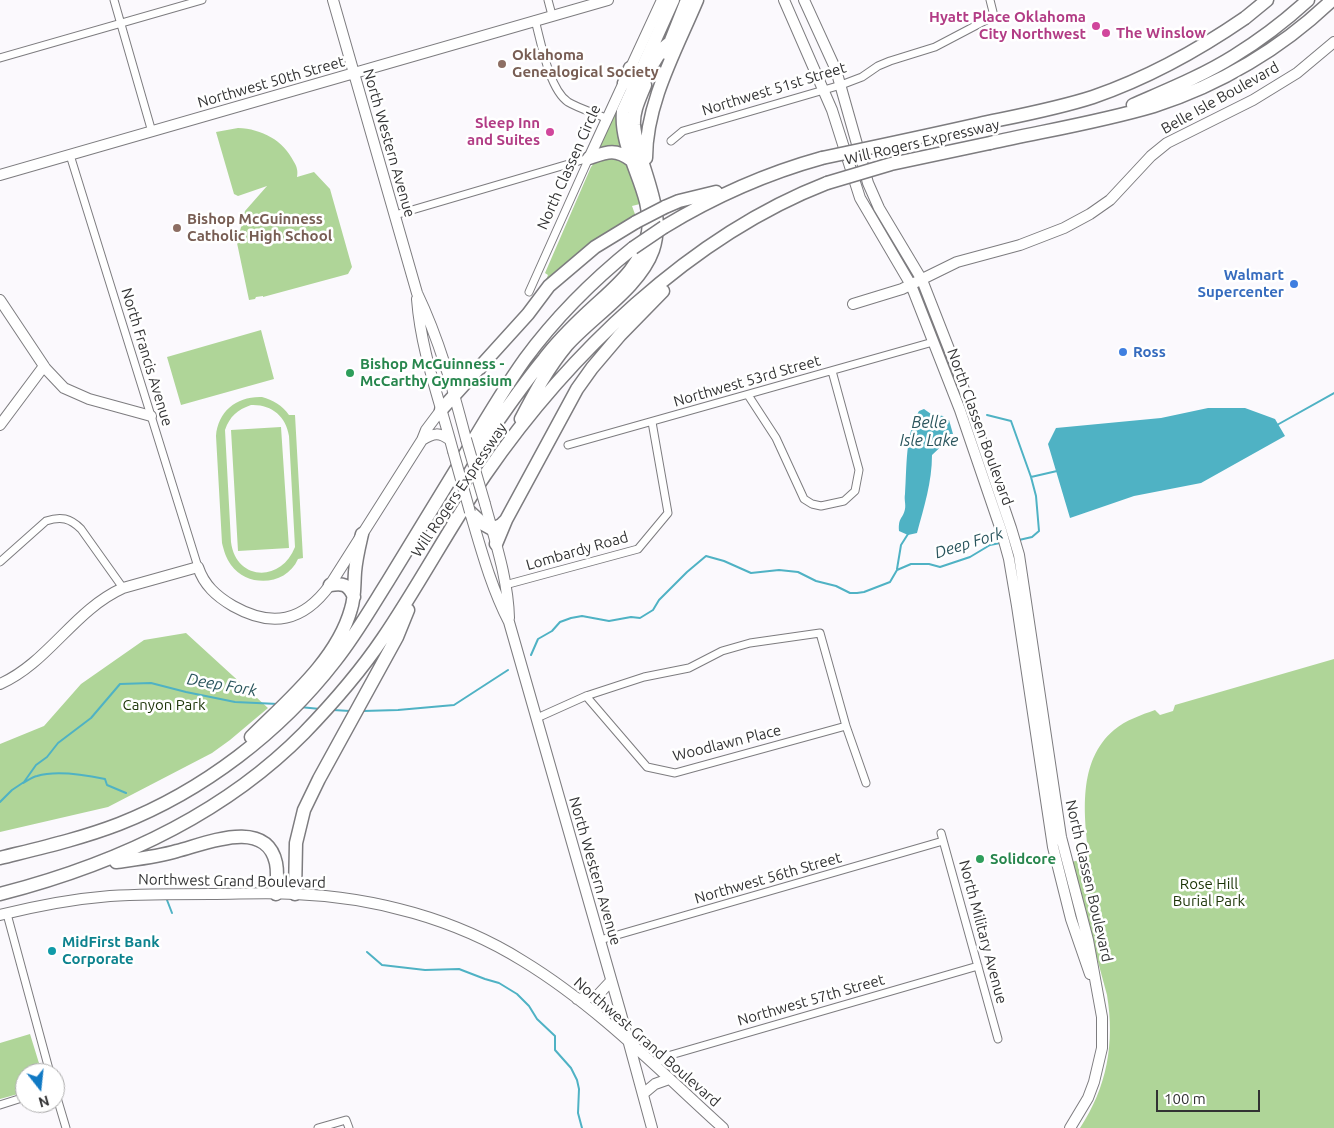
<!DOCTYPE html>
<html>
<head>
<meta charset="utf-8">
<style>
	body { margin:0 }
	#map { position:relative; width:1334px; height:1128px; overflow:hidden; background:#fbf9fd; font-family:Ubuntu,sans-serif }
	canvas { display:block }
	.north { position:absolute; left:15px; top:1063px; width:50px; height:50px; box-sizing:border-box; background:#fff; border:1px solid #adadad; border-radius:50%; rotate:164deg; font-size:14px; font-weight:700; line-height:20px; text-align:center; color:#323233 }
	.north::after { content:''; display:block; margin:auto; width:18px; height:22px; background:#1079c4; clip-path:polygon(50% 0,100% 100%,50% 72%,0 100%) }
	.scale { position:absolute; left:1156px; top:1090px; width:104px; height:22px; box-sizing:border-box; border:2px solid #323233; border-top:0; padding-left:6px; font-size:15px; line-height:18px; white-space:nowrap; color:#323233; -webkit-text-stroke:4px #fff; paint-order:stroke }
</style>
</head>
<body>
<div id="map">
<canvas width="1334" height="1128"></canvas>
<div class="north">N</div>
<div class="scale">100 m</div>
</div>
<script>
const c = document.querySelector('canvas').getContext('2d');
c.lineJoin = 'round';
function paint(path, color) { c.fillStyle = color; c.fill(path, 'evenodd'); }
function trace(path, color, width, dash) { c.strokeStyle = color; c.lineWidth = width; c.lineCap = dash ? 'butt' : 'round'; c.setLineDash(dash || []); c.stroke(path); }
function drawText(font, color, halo, rows, align = 'center') {
  c.font = font + ' Ubuntu,sans-serif'; c.lineWidth = 5; c.setLineDash([]); c.textBaseline = 'middle'; c.strokeStyle = halo; c.fillStyle = color; for (const [text, x, y, turn = 0] of rows) {
    c.save(); c.translate(x, y); c.rotate((+turn || 0) * Math.PI / 180); c.textAlign = isNaN(turn) ? turn : align; if (halo) c.strokeText(text, 0, 0); c.fillText(text, 0, 0); c.restore();
  }
}
paint(new Path2D(`
	M625,86l-2,62h-23l-1,-1z
	M238,128c24,1 45,12 56,34 3,5 4,9 3,15l17,-5 16,17 22,78 -4,7 -85,23v-1l-7,1 -1,2 -6,1 -12,-57 8,-32 22,-25 -29,10 -4,-2 -18,-62z
	M613,156l17,8 10,40 -8,2 4,11 -95,75 7,-17 -3,-2 46,-106 4,-5z
	M261,330l13,49 -93,26 -14,-48z
	M262,397c11,3 20,8 27,18h6l8,143 -5,1c-12,27 -50,29 -67,6 -5,-7 -7,-14 -9,-22l-6,-107c2,-25 21,-40 46,-39zM251,405c20,-1 35,11 38,31l6,111c-14,36 -59,34 -64,-5l-6,-112c5,-14 12,-20 26,-25z
	M281,427l8,121 -51,3 -7,-121z
	M186,633l82,75 -38,32 -18,13 -104,54 -108,25v-88l44,-18 37,-42 63,-44z
	M1334,659v469h-254c27,-41 35,-85 27,-133l-36,-133 18,-4c-5,-42 -12,-97 25,-128 12,-10 27,-15 41,-20l5,5 13,-4 2,-6z
	M30,1034l12,39h-17v19l-25,7v-56z`), '#afd598');
paint(new Path2D(`
	M1208,408h37l30,11 10,17 -84,47 -67,13 -64,22 -22,-74 8,-16 105,-10z
	M924,409l7,5 12,2 3,4h3l4,14h-3l-2,6 -16,15c0,27 -8,52 -15,78l-9,2 -9,-4c-1,-14 4,-12 6,-22 1,-4 -1,-10 0,-15 2,-27 0,-60 14,-83z`), '#4fb2c4');
trace(new Path2D(`
	M987,415l24,6 20,56
	M1277,425l57,-32
	M1019,540l13,-3 7,-6 -3,-35 -5,-19 26,-6
	M897,569l4,-24 7,-11
	M531,655l7,-16 14,-8 8,-9 11,-4 11,-2 27,5 22,-4 9,1 13,-8 6,-10 28,-28 19,-16 18,5 27,12 28,-3 19,2 18,9 20,5 14,7h7l7,-1 26,-10 7,-12 14,-6h18l11,3 30,-10 20,-12 10,-2
	M300,707l20,2
	M333,710l17,1
	M363,711l35,-1 56,-5 54,-35
	M23,783c4,-2 9,-6 14,-7 19,-6 49,-1 68,3l2,6 19,8
	M0,802l12,-12 12,-8 12,-17 11,-8 11,-14 33,-25 29,-34 31,-1 35,9 49,10 43,2
	M167,900l5,13
	M367,952l15,13 43,5 34,-1 26,10 14,4 18,11 12,12 8,13 18,17v14l16,18 6,12 2,9 -1,24 4,15`), '#4fb2c4', 2);
const street = new Path2D(`
	M114,0l38,132
	M548,0l4,15
	M535,20c6,22 14,69 33,82 12,7 27,11 40,17
	M0,58l202,-58
	M671,141l12,-10 158,-46 21,-8 16,-11 12,-5 45,-14 59,-31 -4,-16
	M70,155l128,412
	M395,215l194,-57
	M529,292l60,-134
	M748,395l28,43 28,61 8,5 9,2 23,-5 11,-10 4,-21 -27,-99
	M568,445l365,-103
	M0,562l46,-41c15,-5 24,-3 35,8l42,59
	M505,585l133,-36 30,-36 -16,-91
	M586,696l61,71 28,6 171,-47
	M537,718l49,-22 58,-19 45,-9 33,-17 28,-8 70,-10 26,93 20,57
	M941,833l57,206
	M7,914l43,159
	M600,940l343,-99
	M655,1066l9,-9 314,-91
	M55,1091l11,37
	M0,1105l25,-8
	M318,1128l28,-8 3,8`);
const secondary = new Path2D(`
	M333,0l84,293c22,46 36,96 49,146
	M784,0l48,110 28,88 51,87 49,125 41,120 8,29 8,47 36,241 18,72 19,55
	M804,0l32,70 32,113 11,25 43,72 36,92 53,156 8,27 42,282 27,103 14,77v31l-8,34 -6,16 -18,30
	M589,158l73,-158
	M0,175l608,-175
	M417,299c4,53 23,102 36,152
	M0,300l46,69 18,19 25,11 62,17
	M853,304l49,-15 55,-27 63,-17 44,-17 26,-14 20,-14 41,-44 16,-13 86,-43 44,-27 37,-31
	M0,425l44,-59
	M422,440c12,-7 17,-8 28,0
	M485,504c10,37 23,75 24,114
	M470,512c11,37 21,75 39,110l112,392 31,114
	M0,684c48,-21 74,-74 123,-96l75,-21c6,18 18,29 35,39 39,22 70,16 97,-21l92,-145 4,-10 15,-20
	M0,915c36,-9 73,-16 110,-19 34,-2 67,-2 101,-2 28,0 56,-2 84,0 79,3 161,25 228,67 74,45 136,109 200,167
	M577,999l20,-3 14,-15
	M643,1094l12,-10 14,-5`);
const highway = new Path2D(`
	M1245,18l22,-18
	M666,53l21,-53
	M624,83l30,-21 8,-13 6,-5
	M1133,105c34,-15 69,-29 101,-49 26,-16 51,-35 74,-56
	M990,143c54,-12 110,-21 164,-37 66,-21 128,-58 178,-106
	M589,158c18,-6 26,-10 42,2
	M646,158c0,-55 30,-108 51,-158
	M665,207l14,-6 37,-9
	M664,227c51,-31 100,-53 158,-69
	M446,366c14,8 19,7 34,2
	M441,410l87,-96 21,-28 46,-39 41,-25
	M521,419c14,-27 27,-51 46,-74 26,-29 73,-58 86,-95 14,-42 -15,-83 -19,-125 -1,-14 6,-27 11,-40l-4,-13 -11,-4
	M472,456c25,-32 46,-66 72,-97 13,-17 28,-32 44,-47 24,-23 54,-44 60,-80 6,-40 -29,-79 -25,-121l50,-111
	M470,512l13,12 9,5 9,-4 5,-5
	M496,544l10,-24 71,-131 15,-21 28,-33 43,-44
	M330,585c13,-2 18,-1 24,12
	M251,737c36,-36 86,-77 100,-128 4,-12 3,-24 4,-37 1,-13 4,-25 7,-38
	M0,858c40,-10 80,-19 119,-34 84,-33 161,-92 216,-163 20,-25 36,-53 53,-80 23,-38 46,-75 69,-113 22,-37 43,-74 68,-109 31,-42 67,-78 108,-111
	M116,862c21,-3 41,-5 61,-11 28,-7 89,-34 99,12 2,10 1,21 0,31
	M0,894c113,-29 221,-77 304,-161 29,-30 56,-61 79,-95 36,-53 66,-110 102,-163 82,-119 205,-239 342,-292
	M295,894l1,-51 8,-33 15,-31 78,-142 11,-27`);
trace(street, '#7d7c7f', 9);
trace(secondary, '#7d7c7f', 12);
trace(highway, '#7d7c7f', 15);
trace(street, '#fff', 7);
trace(secondary, '#fff', 10);
trace(highway, '#fff', 12);
const secondaryBridge = new Path2D(`
	M466,439l19,65
	M453,451l17,61`);
const highwayBridge = new Path2D(`
	M822,158c52,-11 104,-22 157,-34 38,-8 77,-15 114,-27 55,-19 104,-46 152,-79
	M827,183l64,-19 99,-21
	M636,222l29,-15
	M633,248l31,-21`);
trace(secondaryBridge, '#7d7c7f', 12, []);
trace(highwayBridge, '#7d7c7f', 15, []);
trace(secondaryBridge, '#fff', 10);
trace(highwayBridge, '#fff', 12);
for (const [x, y, r, color] of [
	[1096,26,5,"#d1479c"],
	[1106,33,5,"#d1479c"],
	[502,64,5,"#8d6e63"],
	[550,132,5,"#d1479c"],
	[177,228,5,"#8d6e63"],
	[1294,284,5,"#3f7fe0"],
	[1123,352,5,"#3f7fe0"],
	[350,373,5,"#2e9e5b"],
	[980,859,5,"#2e9e5b"],
	[52,951,5,"#0f9aa8"]
]) { const dot = new Path2D(); dot.arc(x, y, r, 0, 2 * Math.PI); c.fillStyle = color; c.fill(dot); trace(dot, '#fff', 2); }
drawText('bold 15px', '#b23c85', '#fff', [
	["Hyatt Place Oklahoma",1086,17],
	["City Northwest",1086,34],
	["The Winslow",1116,33,"left"],
	["Sleep Inn",540,123],
	["and Suites",540,140]
], 'right');
drawText('bold 15px', '#785e54', '#fff', [
	["Oklahoma",512,55],
	["Genealogical Society",512,72],
	["Bishop McGuinness",187,219],
	["Catholic High School",187,236]
], 'left');
drawText('15px', '#323233', '#fff', [
	["Northwest 50th Street",271,82,-16],
	["Northwest 51st Street",774,89,-17],
	["Belle Isle Boulevard",1220,98,-29],
	["Will Rogers Expressway",922,142,-13],
	["North Western Avenue",389,143,74],
	["North Classen Circle",569,167,-66],
	["North Francis Avenue",147,357,73],
	["Northwest 53rd Street",747,381,-16],
	["North Classen Boulevard",980,427,70],
	["Will Rogers Expressway",459,490,-56],
	["Lombardy Road",577,551,-16],
	["Woodlawn Place",727,743,-14],
	["North Western Avenue",595,871,74],
	["Northwest 56th Street",768,878,-16],
	["Northwest Grand Boulevard",232,881,1],
	["North Classen Boulevard",1089,881,77],
	["North Military Avenue",983,932,75],
	["Northwest 57th Street",811,1000,-16],
	["Northwest Grand Boulevard",647,1042,41]
]);
drawText('bold 15px', '#366cbe', '#fff', [
	["Walmart",1284,275],
	["Supercenter",1284,292],
	["Ross",1133,352,"left"]
], 'right');
drawText('bold 15px', '#27864d', '#fff', [
	["Bishop McGuinness -",360,364],
	["McCarthy Gymnasium",360,381],
	["Solidcore",990,859]
], 'left');
drawText('15px', '#1c3407', '#fff', [
	["Canyon Park",164,705],
	["Rose Hill",1209,884],
	["Burial Park",1209,901]
]);
drawText('bold 15px', '#0d838f', '#fff', [
	["MidFirst Bank",62,942],
	["Corporate",62,959]
], 'left');
drawText('italic 16px', '#2a555d', '#fff', [
	["Belle",929,423],
	["Isle Lake",929,441],
	["Deep Fork",969,543,-17],
	["Deep Fork",222,685,10]
]);
</script>
</body>
</html>
